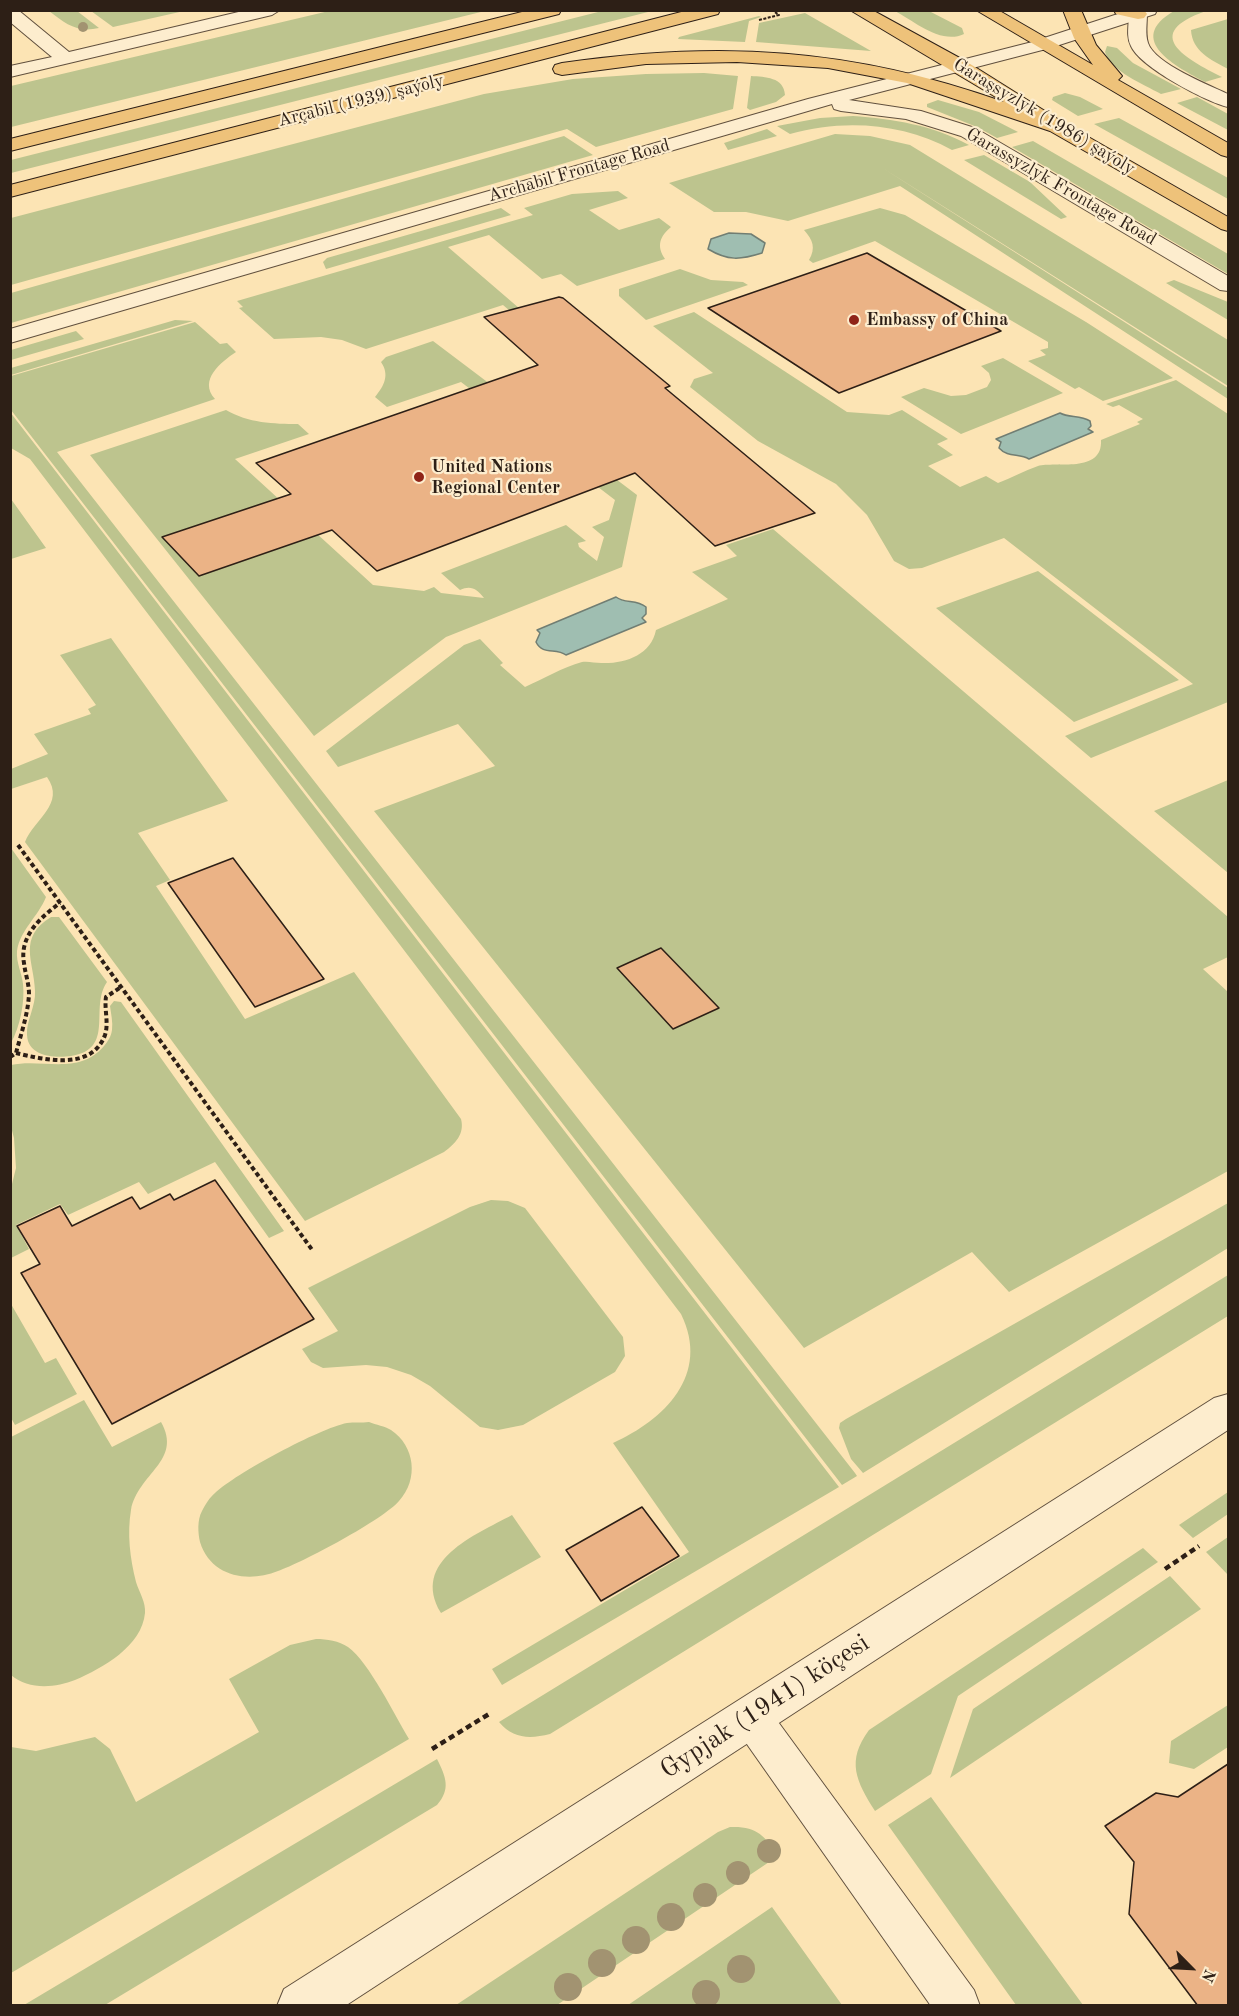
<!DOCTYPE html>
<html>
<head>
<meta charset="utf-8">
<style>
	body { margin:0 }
	#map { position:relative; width:1239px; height:2016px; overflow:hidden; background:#fce4b4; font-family:"Old Standard TT",serif }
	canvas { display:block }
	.frame { position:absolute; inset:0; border:12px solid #2d1f16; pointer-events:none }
	.north { position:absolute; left:1161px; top:1938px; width:60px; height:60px; -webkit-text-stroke:4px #fdedce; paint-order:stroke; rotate:114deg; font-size:16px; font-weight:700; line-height:24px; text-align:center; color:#2d1f16 }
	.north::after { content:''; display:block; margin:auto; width:21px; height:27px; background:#2d1f16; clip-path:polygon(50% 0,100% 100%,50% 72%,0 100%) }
</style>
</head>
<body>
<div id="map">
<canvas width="1239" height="2016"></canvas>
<div class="frame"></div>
<div class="north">N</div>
</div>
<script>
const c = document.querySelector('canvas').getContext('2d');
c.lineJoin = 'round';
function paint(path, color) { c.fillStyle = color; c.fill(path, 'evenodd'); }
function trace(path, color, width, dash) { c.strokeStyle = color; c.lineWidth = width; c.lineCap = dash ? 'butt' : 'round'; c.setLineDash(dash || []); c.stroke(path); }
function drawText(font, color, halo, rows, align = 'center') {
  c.font = font + ' "Old Standard TT",serif'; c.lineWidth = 4.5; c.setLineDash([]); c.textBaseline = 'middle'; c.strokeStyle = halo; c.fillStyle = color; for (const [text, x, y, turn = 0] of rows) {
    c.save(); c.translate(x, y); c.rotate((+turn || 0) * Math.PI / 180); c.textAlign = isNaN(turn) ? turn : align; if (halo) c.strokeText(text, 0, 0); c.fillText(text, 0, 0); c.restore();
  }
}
paint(new Path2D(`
	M606,10l46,1 -641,162v-13z
	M49,11h28l22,17c-22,5 -33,-4 -50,-17z
	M91,11h93l-71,16z
	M329,11h156l-474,116v-41z
	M895,11h34l33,17 2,6c-23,11 -50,-13 -69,-23z
	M1174,11h32c-66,23 -20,48 16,66l-17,5c-28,-15 -81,-42 -31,-71z
	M805,13l66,38 -115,-9 3,-19z
	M759,16l2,1 -12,4 -4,21 -67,-3 1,-2z
	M1228,19v50c-17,-9 -36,-18 -37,-39z
	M1107,46l10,2 16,15 48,26 -20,5c-18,-10 -49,-22 -56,-42z
	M704,73l34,3 -5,33 -137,38 -29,-18 -556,156v-67l473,-124 89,-15 73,-5z
	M751,76c14,1 33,1 34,19l-9,7 -26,8 -3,-2z
	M1065,93l15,4 23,12 -25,7 -26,-16 1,-3z
	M1197,97l31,17v16l-51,-27z
	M938,100l41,12 39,20 -21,6 -20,-11 -50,-20v-3z
	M853,116c40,3 80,9 116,29l-17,5c-49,-27 -108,-31 -162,-16l-13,-8 43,-8z
	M1119,118l109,60v21l-134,-75z
	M767,129l10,7 -49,14 -4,-7z
	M835,134l35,2 40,9 318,195v46l-347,-219 347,221v11l-328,-213 -112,35 -42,-9h-32l-45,-29z
	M564,136l29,19 -582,168v-30z
	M1033,141l195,113v20l-216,-127z
	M984,155l46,27 37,35 -6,2 -97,-59z
	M618,191l10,7 -39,12 30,20 40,-12 12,9c-11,9 -15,19 -6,32l-88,27 -16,-12 -19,5 -53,-44 -41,12 272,234 -10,3 -207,-179 -137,44 -24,-9 -21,-3 -47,2 -35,-31 4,-1 -6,-6 296,-86 -9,-7 48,-14z
	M501,208l10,7 -185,54 -3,-7 4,-4z
	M880,208l25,7 181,107 87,56 -70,23 -24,-14 -4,2 -47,-28 18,-6 -6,-5 8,-2v-6l-173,-101 -62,22 -4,-3c7,-12 4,-20 -5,-30z
	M680,269l31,11 32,2 5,3 -102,35 -27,-24v-7z
	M1174,280l54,22v18l-62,-37z
	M694,312l153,100 42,3 13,-5 46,29 -11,5 16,11 -25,11 32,21 26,-11 12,7c13,-5 26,-12 40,-17 17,-5 65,8 63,-26l39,-16 -3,-2 6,-3 -24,-14 -6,2 -7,-3 70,-24 52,34v288l-137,56 -26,-22 128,-52 -189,-146 -82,30 -13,1 -15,-8 -27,-46 -31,-31 -78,-43 -68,-54 4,-8 19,-6 -60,-47z
	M175,320l18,1 -182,54v-7z
	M195,322l25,22 7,-1 9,9c-15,10 -38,28 -21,47l-158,53 798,1021 2,3 -15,9 -831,-1075v-34z
	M76,331l8,8 -73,21v-10z
	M433,341l204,154 -15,72 -176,70 -132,99 -224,-281 136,-45c22,13 48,14 72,14l11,10 -74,25 138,126 51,6 10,-4 7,6 43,5c-7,-9 -13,-13 -24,-8l-19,-17 125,-48 20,16 -8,2 1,4 18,14 7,-24 -12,-10 17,-7 6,-20 -154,-118 -74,25 -12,-10c9,-11 15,-22 6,-35l5,-5z
	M1003,358l60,35 -102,41 -60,-37 23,-9 27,8 15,-1 21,-8 4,-7 -2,-7 -8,-7z
	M10,412l829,1075 -337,198 -10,-16 197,-117 -76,-109c51,-23 98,-68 68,-129l-651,-855 -19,-11z
	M10,499h1l35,49 -35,11z
	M773,529l455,388v40l-25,12 25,23v179l-219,121 -37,-40 -168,96 -430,-537 121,-45 -37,-42 -120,43 -12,-16 138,-106 16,-6 23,24 -3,2 25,22c18,-8 38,-20 57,-25 6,-1 13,1 19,1 24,1 50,-8 55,-33l72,-31 -36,-27 45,-16 -11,-11z
	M1038,571l141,109 -105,42 -138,-114z
	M111,638l117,163 -90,32 32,47 -14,6 89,133 109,-47 107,147c4,15 -6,25 -17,33l-139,69 -280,-379c9,-23 41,-38 22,-65l-36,12v-20l37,-15 -14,-20 57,-20 -3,-5 8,-4 -36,-50z
	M1228,780v93l-74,-62z
	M11,848l35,49c-8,20 -26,33 -29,54 -1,12 5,22 6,33 2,18 -3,43 -12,59z
	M51,917h8l48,65c-18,26 9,67 -36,74 -16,2 -43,1 -44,-21 -1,-14 9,-29 8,-44 -1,-30 -18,-53 16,-74z
	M114,1001l7,1 163,229 -15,7 -54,-76 -67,32 -9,-12 -71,33 -8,-11 -44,21 13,24 -18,9v-70l5,-20 -2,-30 -3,-11v-62c31,-7 68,11 93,-19 4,-5 7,-9 8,-16 1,-8 -1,-16 -2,-24z
	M491,1200l17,1 17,7 98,129 2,19 -10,16 -92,53 -25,5 -18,-3 -50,-41 -19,-11 -24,-8 -21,-2 -43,3 -12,-6 -9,-13 36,-18 -30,-43 162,-81z
	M1228,1203v45l-365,225 -12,-14 -12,-31 1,-5 6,-4z
	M1228,1275v41l-678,418c-20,5 -37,5 -51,-12z
	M11,1304l34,59 11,-5 21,36 -62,31 -5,-9z
	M84,1400l28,47 49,-25c22,39 -23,51 -30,88 -4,24 -1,48 5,72 3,10 10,20 9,31 -3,33 -42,55 -70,67 -20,8 -47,10 -64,-5v-238z
	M369,1422c7,3 16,4 22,8 24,16 28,49 8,71 -15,18 -97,62 -121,70 -30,12 -67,6 -78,-29 -2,-9 -3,-22 2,-31 3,-6 8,-14 13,-18 20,-19 105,-65 132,-70 7,-1 15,0 22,-1z
	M1228,1492v22l-35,24 -14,-13z
	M512,1515l29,42 -100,56c-31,-52 34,-78 71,-98z
	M1228,1537v38l-22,-23z
	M1143,1548l15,14 -200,134 -27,78 -56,37c-19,-30 -29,-50 -6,-81z
	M1170,1576l31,33 -251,169 23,-69z
	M316,1639c11,0 23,2 32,8 21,15 47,69 61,92l-398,234v-226l25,4 59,-14 15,12 26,53 123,-70 -30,-53 61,-34z
	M1228,1705v42l-34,22 -25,-6 2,-22z
	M437,1759c9,18 14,30 0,46l-332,200h-81z
	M931,1797l152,208h-67l-128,-180z
	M730,1827c27,-1 34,8 48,29l-221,149h-101l262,-173z
	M772,1907l70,98h-214z`), '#bdc48e');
const water = new Path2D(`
	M729,233l22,1 14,9 -3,10c-22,7 -34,8 -54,-4l3,-10z
	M1060,413c9,5 20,2 30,8l1,5 -3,3 5,3 -64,27c-10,-6 -21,-1 -30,-11l2,-6 -5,-3z
	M616,597c9,7 20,2 30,10v7l-4,4 4,4 -80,33c-10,-8 -23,1 -30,-13l4,-9 -3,-3z`);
paint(water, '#9fbeb1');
trace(water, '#717e73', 1.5);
const building = new Path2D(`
	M867,253l134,78 -162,62 -131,-85z
	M559,297l4,1 107,88 -5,2 150,125 -100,33 -80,-73 -258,98 -45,-41 -133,46 -37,-39 129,-43 -35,-31 282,-98 -54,-48z
	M233,858l91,121 -69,28 -87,-124z
	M661,948l58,60 -46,21 -56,-61z
	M215,1180l99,139 -202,105 -91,-151 19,-9 -23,-38 43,-20 12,20 60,-29 8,12 30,-15 4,6z
	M642,1507l37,49 -78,45 -35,-51z
	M1228,1764v242h-30l-69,-92 5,-52 -29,-36 51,-33 22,4z`);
paint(building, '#ebb386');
trace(building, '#2d1f16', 1.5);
const service = new Path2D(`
	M751,1698l14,6 209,286 6,16h-49l-194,-276 -6,-13 6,-13z`);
const minor = new Path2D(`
	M10,10h8l51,42 178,-42h33l-8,5 -262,62v-11l42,-9 -42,-35z
	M1132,10h12l3,4c0,9 -2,20 1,29 7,21 61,42 80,51v13c-22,-5 -88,-40 -97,-61 -5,-9 -2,-22 -2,-32z
	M1044,39l6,1 3,4 -3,4 -201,52 72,11 54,17 253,148v15l-8,-1 -259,-154 -55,-17 -65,-8 -7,-2 -2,-5 -822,239v-14l798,-230z
	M1228,1394v36l-883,576h-68l7,-17 930,-591z`);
const tertiary = new Path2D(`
	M1130,10h27l-2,4 -105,34h-12l-3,-4 3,-4z`);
const primary = new Path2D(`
	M530,10h31l-2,4 -549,137v-12z
	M689,10h31l-2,4 -708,183v-12z
	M850,10h22l95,52 97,61 164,94v14l-7,-2 -171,-98 -143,-48 -79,-15 -91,-6 -91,2 -84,11 -7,-2 -2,-4 2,-4 7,-2c158,-23 291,-15 442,39z
	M976,10h22l95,55 -19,-27 -11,-28h18l15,35 26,31 -4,4 110,63v14l-7,-2z
	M1114,10h30l3,4 -3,4 -6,1 -22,-5z`);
trace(service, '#61503e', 2);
trace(minor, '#61503e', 2);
trace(tertiary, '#61503e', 2);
trace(primary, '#2d1f16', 2);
trace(new Path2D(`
	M759,20l20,-5 -7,-5`), '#2d1f16', 2, [3, 1.5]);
trace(new Path2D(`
	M18,845l295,406
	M16,1053c29,7 76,18 89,-18 4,-12 -1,-26 1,-38l15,-10
	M10,1057l6,-4c5,-19 12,-39 13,-59 0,-11 -4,-21 -5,-31 -5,-27 17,-46 36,-60`), '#2d1f16', 4, [4.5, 3]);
trace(new Path2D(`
	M1165,1569l34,-23
	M432,1749l57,-35`), '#2d1f16', 4.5, [6, 4]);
paint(service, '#fdedce');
paint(minor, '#fdedce');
paint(tertiary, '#fdedce');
paint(primary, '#eec27a');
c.fillStyle = '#a29371';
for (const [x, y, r] of [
	[83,27,5],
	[769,1851,12],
	[738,1873,12],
	[705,1895,12],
	[671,1917,14],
	[636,1940,14],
	[602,1963,14],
	[741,1969,14],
	[568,1987,14],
	[706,1994,14]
]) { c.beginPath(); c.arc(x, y, r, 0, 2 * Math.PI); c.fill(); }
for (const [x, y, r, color] of [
	[854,320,6,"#8f2418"],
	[419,477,6,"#8f2418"]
]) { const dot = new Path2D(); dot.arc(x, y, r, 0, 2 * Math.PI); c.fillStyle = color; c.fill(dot); trace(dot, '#fdedce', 2); }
drawText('18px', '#2d1f16', '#fdedce', [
	["Arçabil (1939) şaýoly",361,101,-14],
	["Garaşsyzlyk (1986) şaýoly",1044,117,31],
	["Archabil Frontage Road",579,171,-16],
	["Garassyzlyk Frontage Road",1061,187,30]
]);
drawText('bold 18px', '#2d1f16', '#fdedce', [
	["Embassy of China",866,320],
	["United Nations",431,467],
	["Regional Center",431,488]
], 'left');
drawText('26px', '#2d1f16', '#fdedce', [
	["Gypjak (1941) köçesi",765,1707,-33]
]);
</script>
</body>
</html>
